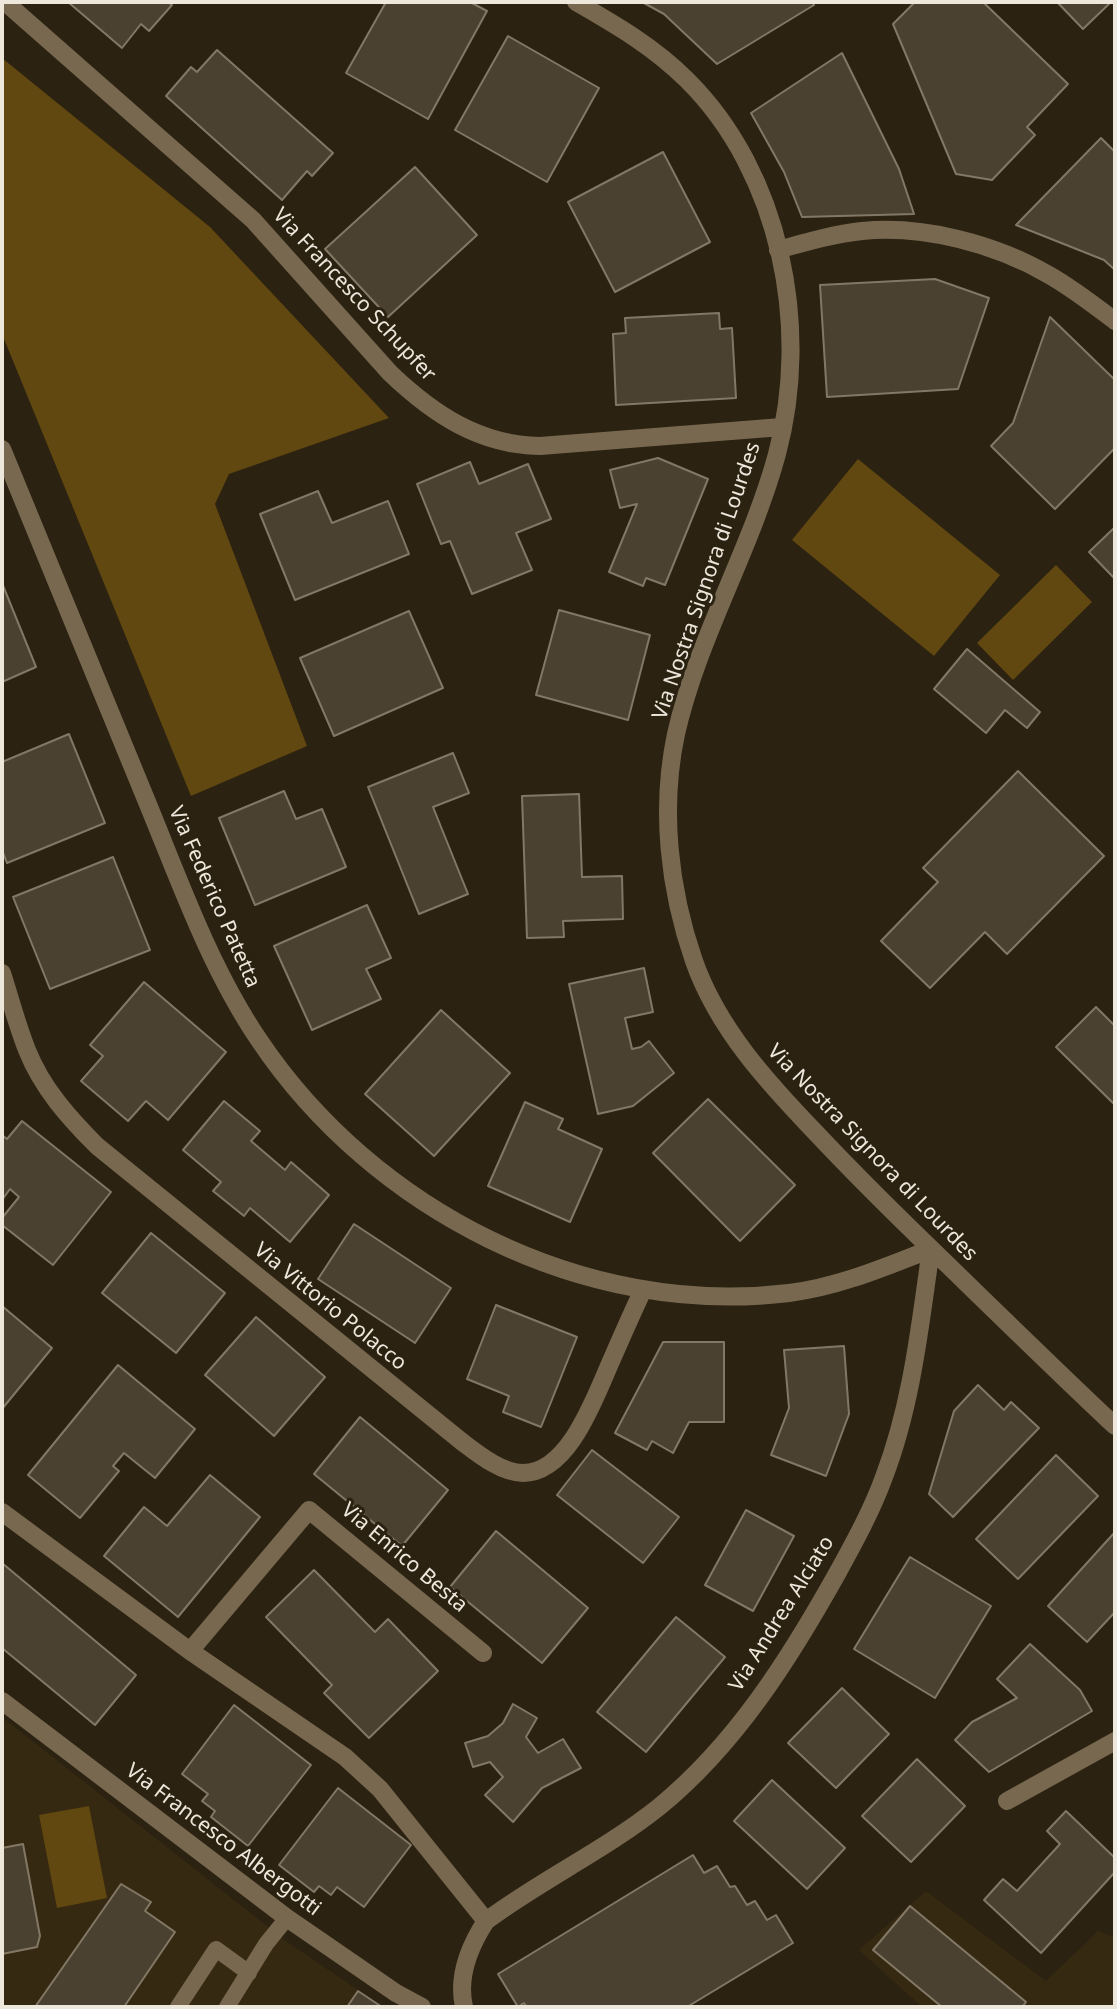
<!DOCTYPE html>
<html>
<head>
<meta charset="utf-8">
<style>
	body { margin:0 }
	#map { position:relative; width:1117px; height:2009px; overflow:hidden; background:#2c2212; font-family:"Noto Sans",sans-serif }
	canvas { display:block }
	.frame { position:absolute; inset:0; border:4px solid #ede7dc; pointer-events:none }
</style>
</head>
<body>
<div id="map">
<canvas width="1117" height="2009"></canvas>
<div class="frame"></div>
</div>
<script>
const c = document.querySelector('canvas').getContext('2d');
c.lineJoin = 'round';
function paint(path, color) { c.fillStyle = color; c.fill(path, 'evenodd'); }
function trace(path, color, width, dash) { c.strokeStyle = color; c.lineWidth = width; c.lineCap = dash ? 'butt' : 'round'; c.setLineDash(dash || []); c.stroke(path); }
function drawText(font, color, halo, rows, align = 'center') {
  c.font = font + ' "Noto Sans",sans-serif'; c.lineWidth = 6; c.setLineDash([]); c.textBaseline = 'middle'; c.strokeStyle = halo; c.fillStyle = color; for (const [text, x, y, turn = 0] of rows) {
    c.save(); c.translate(x, y); c.rotate((+turn || 0) * Math.PI / 180); c.textAlign = isNaN(turn) ? turn : align; if (halo) c.strokeText(text, 0, 0); c.fillText(text, 0, 0); c.restore();
  }
}
paint(new Path2D(`
	M2,1717l284,224 97,66h-381z
	M926,1891l120,90 52,-50 17,6v70h-193l-63,-57z`), '#362912');
paint(new Path2D(`
	M2,58l208,169 179,191 -160,56 -14,30 92,242 -116,50 -189,-462z
	M858,459l142,116 -66,81 -142,-116z
	M1056,565l36,37 -79,78 -36,-37z
	M89,1806l18,92 -50,10 -18,-93z`), '#614710');
const building = new Path2D(`
	M68,2h100l4,3 -23,26 -8,-7 -19,24z
	M386,2h84l17,9 -59,108 -82,-46z
	M642,2h170l2,3 -97,59 -53,-50z
	M915,2h68l85,82 -41,43 8,8 -43,45 -36,-6 -63,-150z
	M1057,2h54l-28,27z
	M508,36l91,52 -52,94 -92,-52z
	M217,50l116,103 -21,23 -5,-5 -25,29 -116,-104 25,-29 6,5z
	M842,53l57,116 15,45 -112,3 -18,-45 -33,-59z
	M1101,138l14,14v118l-11,-10 -88,-35z
	M663,152l47,90 -95,50 -47,-90z
	M415,167l62,68 -89,82 -63,-68z
	M935,279l54,19 -31,91 -131,8 -7,-112z
	M719,313l1,16 12,-1 4,70 -120,7 -3,-71 13,-1 -1,-15z
	M1050,317l65,63v68l-60,61 -64,-63 22,-23z
	M658,458l50,21 -43,106 -19,-7 -3,8 -34,-14 28,-68 -17,4 -10,-38z
	M470,462l9,22 49,-20 23,55 -35,14 16,37 -60,24 -22,-53 -9,3 -24,-60z
	M318,491l14,32 56,-22 21,53 -114,46 -35,-86z
	M1115,527v52l-26,-27z
	M2,583l34,84 -34,15z
	M559,610l91,25 -22,85 -92,-25z
	M409,611l34,77 -109,48 -34,-78z
	M967,649l73,63 -13,16 -22,-18 -19,23 -52,-44z
	M69,734l36,89 -98,40 -5,-13v-88z
	M453,753l16,40 -36,14 35,87 -49,20 -51,-127z
	M1018,771l86,85 -97,98 -22,-22 -55,56 -49,-47 57,-59 -15,-14z
	M284,791l12,28 26,-10 24,58 -91,38 -36,-87z
	M579,794l3,83 40,-1 1,43 -60,2 1,16 -37,1 -5,-142z
	M113,857l37,93 -100,39 -37,-92z
	M367,905l24,53 -25,11 15,30 -69,31 -38,-84z
	M644,968l9,44 -28,6 7,31 9,-2 8,-6 25,32 -41,33 -35,8 -29,-130z
	M144,982l82,70 -58,68 -22,-19 -18,20 -47,-40 22,-25 -13,-11z
	M1096,1007l19,19v79l-59,-58z
	M441,1010l69,63 -76,83 -69,-62z
	M708,1099l87,86 -55,56 -87,-88z
	M224,1101l36,30 -9,10 34,29 6,-8 38,33 -39,47 -40,-34 -6,8 -31,-25 8,-9 -38,-32z
	M525,1102l38,17 -5,10 44,20 -32,73 -82,-36z
	M22,1121l89,71 -58,73 -51,-40v-7l17,-21 -9,-8 -8,11v-65l5,4z
	M354,1224l97,64 -36,55 -97,-64z
	M151,1233l74,60 -49,60 -74,-60z
	M496,1305l81,32 -36,90 -38,-15 6,-16 -42,-17z
	M2,1306l50,42 -50,61z
	M256,1317l69,60 -51,59 -69,-61z
	M663,1342h61v80h-35l-16,31 -21,-12 -5,9 -32,-17z
	M844,1346l5,68 -23,62 -55,-21 18,-47 -5,-58z
	M118,1365l77,64 -40,49 -31,-25 -11,13 6,5 -39,47 -52,-43z
	M978,1385l26,25 7,-8 28,26 -86,89 -24,-23 25,-83z
	M360,1417l88,73 -46,56 -88,-72z
	M592,1450l87,67 -36,46 -86,-68z
	M1056,1455l42,41 -80,83 -42,-40z
	M210,1475l50,42 -82,100 -74,-61 40,-49 23,19z
	M746,1510l48,26 -41,75 -48,-26z
	M496,1531l92,77 -46,55 -92,-76z
	M1115,1532v80l-28,30 -39,-36z
	M910,1557l81,49 -56,92 -81,-49z
	M2,1563l134,112 -41,50 -93,-77z
	M314,1570l61,62 13,-13 50,52 -69,67 -45,-45 8,-8 -66,-68z
	M676,1617l49,40 -79,95 -49,-40z
	M1030,1644l50,46 12,21 -103,61 -34,-32 17,-18 45,-24 -20,-19z
	M842,1688l47,46 -53,54 -48,-45z
	M513,1704l24,14 -11,19 12,16 25,-14 18,29 -39,20 -29,34 -28,-27 18,-18 -13,-15 -17,5 -8,-24 23,-7 15,-13z
	M234,1705l77,60 -63,81 -37,-29 4,-6 -13,-10 6,-7 -26,-20z
	M917,1759l48,47 -54,56 -49,-46z
	M772,1780l73,68 -38,41 -73,-68z
	M338,1788l73,57 -47,62 -27,-20 -6,8 -12,-9 -5,6 -35,-27z
	M1066,1811l49,47v14l-74,81 -57,-53 19,-21 14,12 43,-47 -13,-13z
	M23,1844l17,92 -3,11 -35,7v-106z
	M693,1855l11,18 13,-7 13,21 5,-1 12,19 8,-4 12,19 9,-5 17,28 -106,64h-160l-3,-4 -6,4 -20,-33z
	M121,1884l30,18 -6,9 30,21 -51,75h-89z
	M910,1906l116,96 -4,5h-80l-69,-57z
	M358,1991l24,16h-35z`);
paint(building, '#4b4130');
trace(building, '#837865', 2);
trace(new Path2D(`
	M178,2007l38,-58 33,24
	M227,2007l39,-63 21,-26`), '#77684f', 16);
trace(new Path2D(`
	M5,2l248,218 137,153c43,41 89,72 150,73l242,-19
	M576,2c40,23 78,45 111,78 94,93 124,248 90,374 -26,96 -79,183 -101,280 -16,75 -7,155 18,227 24,68 74,122 123,173 33,35 67,69 102,103 65,63 130,127 196,189
	M778,250c28,-8 56,-16 84,-19 62,-6 134,13 187,44 23,13 45,30 66,46
	M2,449c47,116 95,232 143,348 34,82 64,169 114,243 114,170 325,278 530,253 49,-6 96,-26 142,-44
	M2,973c8,25 15,52 25,77 15,38 42,68 70,96l364,295c16,12 40,32 62,32 47,0 73,-79 89,-114 10,-23 20,-46 31,-69
	M2,1512l188,139 155,106 35,32 106,132
	M190,1651l119,-141 174,143
	M2,1701l285,217 109,75 26,14
	M1007,1801l108,-60
	M464,2007c-7,-31 5,-60 22,-86 55,-41 119,-71 173,-114 77,-63 131,-149 179,-235 17,-31 34,-62 46,-95 28,-73 36,-152 47,-228`), '#77684f', 18);
drawText('21px', '#ede7dc', '#2c2212', [
	["Via Francesco Schupfer",354,295,47],
	["Via Nostra Signora di Lourdes",707,581,-71],
	["Via Federico Patetta",214,897,66],
	["Via Nostra Signora di Lourdes",872,1153,46],
	["Via Vittorio Polacco",330,1307,39],
	["Via Enrico Besta",404,1558,40],
	["Via Andrea Alciato",782,1614,-58],
	["Via Francesco Albergotti",223,1840,37]
]);
</script>
</body>
</html>
